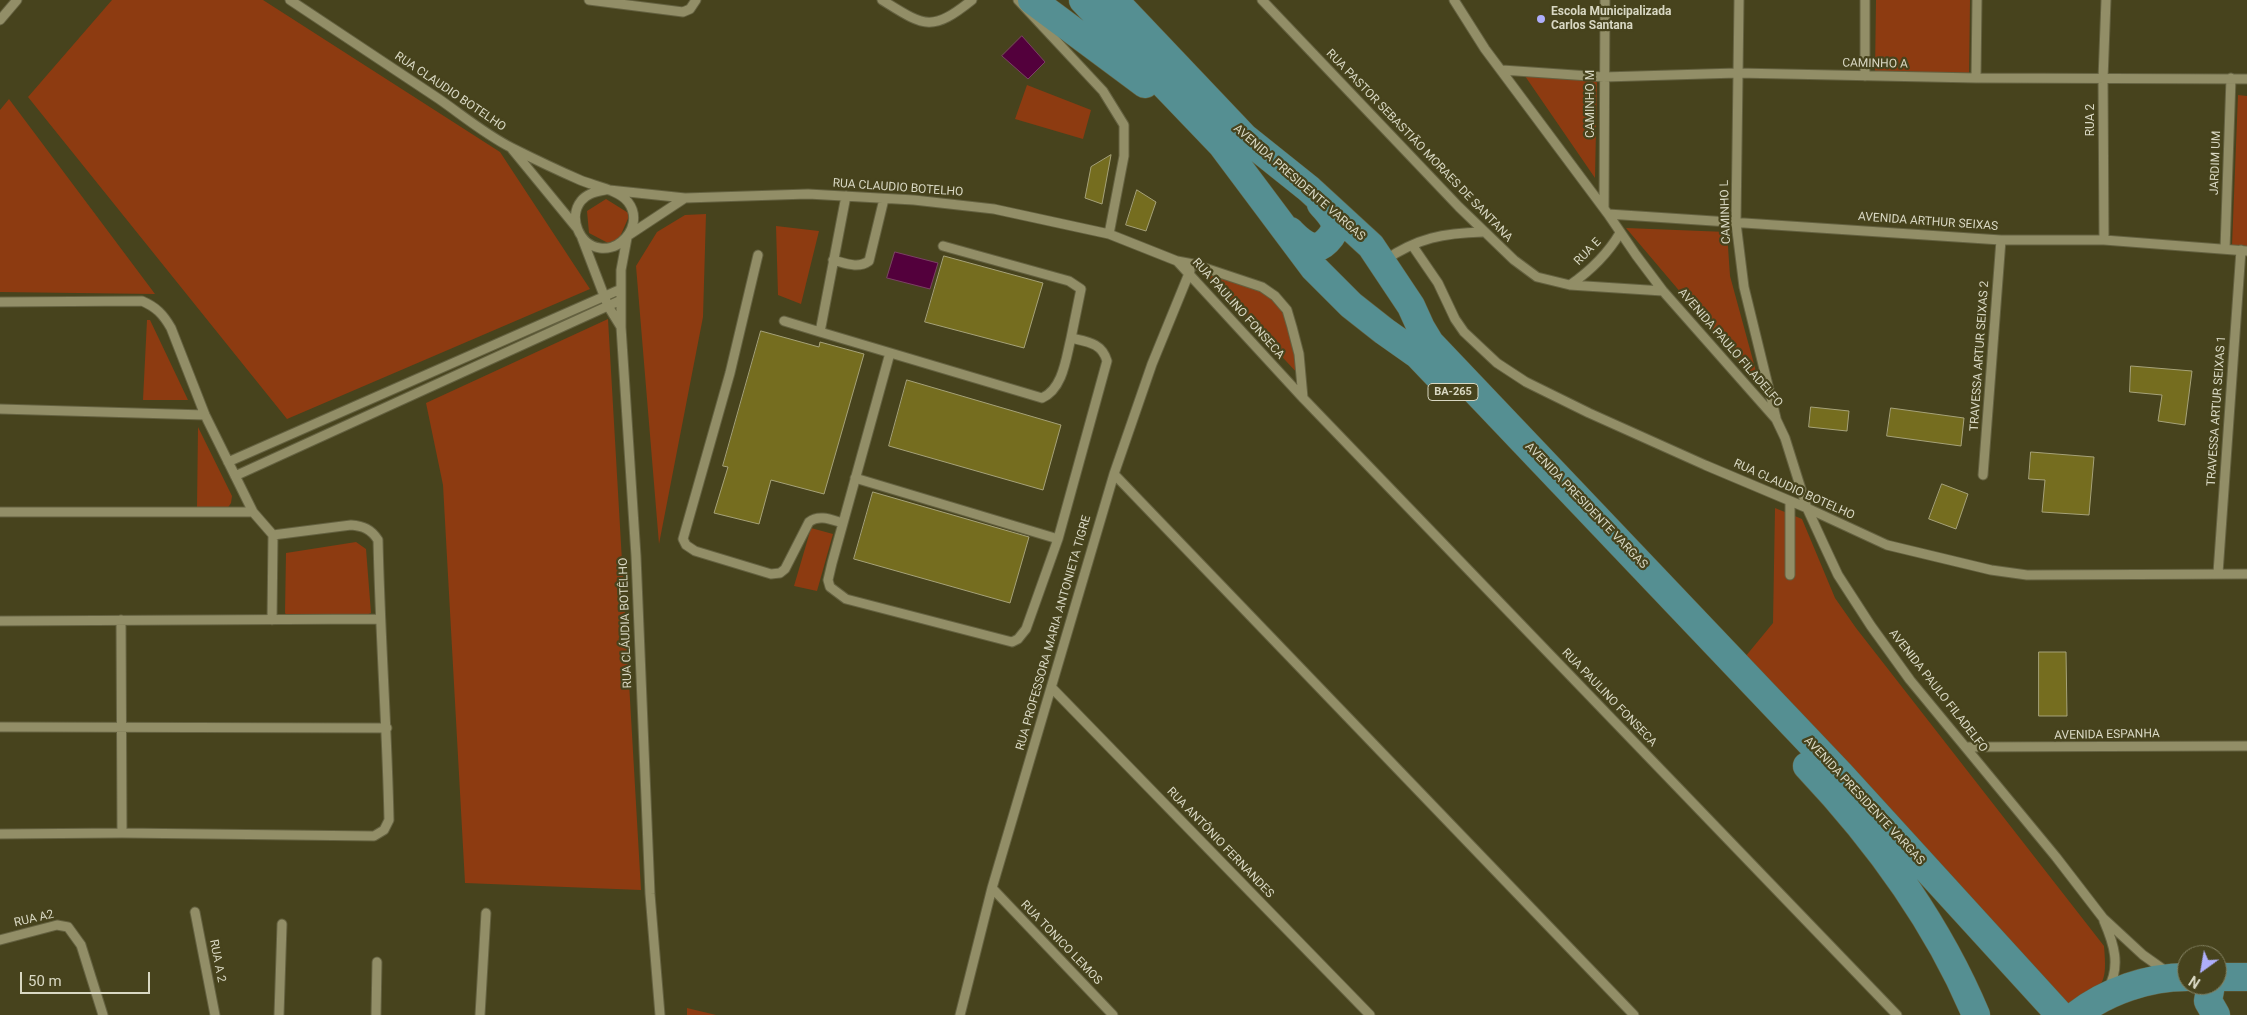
<!DOCTYPE html>
<html>
<head>
<meta charset="utf-8">
<style>
	body { margin:0 }
	#map { position:relative; width:2247px; height:1015px; overflow:hidden; background:#47431d; font-family:Roboto,sans-serif }
	canvas { display:block }
	.north { position:absolute; left:2177px; top:945px; width:50px; height:50px; box-sizing:border-box; background:#47431d; border:1px solid #817f5f; border-radius:50%; rotate:212deg; font-size:14px; font-weight:700; line-height:20px; text-align:center; color:#d9d8c3 }
	.north::after { content:''; display:block; margin:auto; width:18px; height:22px; background:#aeaefb; clip-path:polygon(50% 0,100% 100%,50% 72%,0 100%) }
	.scale { position:absolute; left:20px; top:972px; width:130px; height:22px; box-sizing:border-box; border:2px solid #d9d8c3; border-top:0; padding-left:6px; font-size:15px; line-height:18px; white-space:nowrap; color:#d9d8c3; -webkit-text-stroke:4px #47431d; paint-order:stroke }
</style>
</head>
<body>
<div id="map">
<canvas width="2247" height="1015"></canvas>
<div class="north">N</div>
<div class="scale">50 m</div>
</div>
<script>
const c = document.querySelector('canvas').getContext('2d');
c.lineJoin = 'round';
function paint(path, color) { c.fillStyle = color; c.fill(path, 'evenodd'); }
function trace(path, color, width, dash) { c.strokeStyle = color; c.lineWidth = width; c.lineCap = dash ? 'butt' : 'round'; c.setLineDash(dash || []); c.stroke(path); }
function drawText(font, color, halo, rows, align = 'center') {
  c.font = font + ' Roboto,sans-serif'; c.lineWidth = 4.5; c.setLineDash([]); c.textBaseline = 'middle'; c.strokeStyle = halo; c.fillStyle = color; for (const [text, x, y, turn = 0] of rows) {
    c.save(); c.translate(x, y); c.rotate((+turn || 0) * Math.PI / 180); c.textAlign = isNaN(turn) ? turn : align; if (halo) c.strokeText(text, 0, 0); c.fillText(text, 0, 0); c.restore();
  }
}
paint(new Path2D(`
	M112,0h151l237,152 90,137 -303,130 -259,-322z
	M1876,0h94l-1,76 -94,-2z
	M1525,76l72,4 -2,98z
	M1027,85l64,25 -8,29 -68,-20z
	M2238,95l9,1v151l-15,-1z
	M9,99l146,195 -155,-2v-182z
	M606,199l24,15 -11,25 -11,4 -19,-10 -2,-22z
	M706,214l-3,103 -44,227 -23,-278 21,-34 28,-17z
	M776,226l43,5 -18,73 -23,-9z
	M1626,228l101,4 3,44 30,110z
	M1206,275l30,4 25,9 25,23 13,64z
	M608,319l33,571 -176,-7 -22,-398 -17,-82z
	M147,320h3l38,80h-45z
	M198,427l34,69 -1,7 -4,6 -30,-1z
	M1775,508l27,11 33,79 21,30 248,318c3,36 1,37 -25,60l-13,-2 -321,-347 28,-34z
	M811,528l22,6 -16,57 -23,-5z
	M356,542l10,7 5,64 -12,5 -71,-1 -3,-4 1,-60z
	M687,1008l29,7h-29z`), '#8d3b11');
const water = new Path2D(`
	M1022,36l23,26 -17,17 -26,-23z
	M895,252l43,11 -8,26 -43,-11z`);
paint(water, '#53003c');
trace(water, '#7b4164', 1);
const building = new Path2D(`
	M1111,155l-9,49 -17,-6 6,-31z
	M1137,190l19,12 -10,29 -20,-6z
	M944,256l99,27 -19,65 -99,-26z
	M761,331l58,16 1,-5 44,12 -40,140 -53,-14 -12,44 -45,-11 14,-46 -5,-1z
	M2131,366l61,5 -7,54 -27,-4 4,-26 -32,-3z
	M907,380l154,45 -18,65 -154,-44z
	M1811,407l38,4 -2,20 -38,-4z
	M1891,408l73,10 -3,28 -74,-10z
	M2031,452l63,5 -5,58 -47,-3 3,-32 -16,-1z
	M1942,484l26,10 -12,35 -27,-10z
	M873,492l156,45 -19,66 -156,-44z
	M2039,652h27l1,64h-28z`);
paint(building, '#756d1f');
trace(building, '#a6a279', 1);
const minor = new Path2D(`
	M290,0c50,33 99,66 149,99 23,16 47,36 73,49 22,11 45,22 68,32 14,6 39,10 48,22 10,13 6,30 -7,40 -5,5 -14,7 -21,6 -21,-3 -32,-31 -19,-47 6,-8 15,-9 24,-11
	M589,0l94,12 7,-3 6,-9
	M882,0c42,26 49,33 90,0
	M1018,0l85,91 21,34v31l-15,78
	M1262,0l197,207 55,53 23,17 33,8 93,6
	M1454,0l31,49 123,165 28,41 27,36 113,128 9,19 22,70 17,37 14,30 33,51 39,54 146,177 47,61 40,37 24,17
	M1739,0l-3,223 8,64 32,131
	M1865,0v76
	M0,20l17,-20
	M1502,70l102,7 133,-4 239,5 271,1
	M1976,78l1,-78
	M512,149l64,78
	M609,190l76,8 123,-4 106,6 80,9 115,25 68,27 16,3 69,23 13,9 12,14 5,17 7,27 4,44
	M846,196l-26,136 222,66c21,-9 24,-40 29,-60 17,4 31,5 36,23l-49,178 -32,90 -8,10 -6,3 -166,-43 -16,-12 -2,-7 4,-17 58,-210
	M1604,208l1,-208
	M1608,214l393,26h103l143,11
	M629,235l56,-37
	M582,238l26,68 13,21
	M627,238l-6,32v57l15,229 14,338 10,121
	M2104,240l-1,-161 3,-79
	M1412,245l26,38 17,36 9,13 33,31 29,19 63,31 116,52 102,43 80,37 104,25 36,5 220,-1
	M943,246l126,35 12,8 -10,49
	M2225,249l6,-171
	M758,255l-28,118 -47,166 3,6 9,6 76,23 9,-1 5,-4 24,-47c10,-8 23,-2 34,1
	M833,260c12,3 25,9 36,1l15,-62
	M1385,260c33,-22 58,-27 98,-28
	M1177,261l126,137 594,617
	M1570,285c20,-14 37,-30 50,-52
	M0,302l142,-1c14,6 21,13 29,27l34,87 48,97 20,23 -1,85
	M784,321l36,11
	M0,409l205,6
	M228,462l393,-173
	M1114,474l520,541
	M1983,475l18,-235
	M235,476l386,-176
	M855,478l203,61
	M0,512h253
	M2218,573l23,-323
	M1790,575v-74
	M121,620l1,213
	M0,621l380,-2
	M1052,688l318,327
	M0,727l387,1
	M1967,747l280,-1
	M0,834l122,-1 252,3 10,-6 5,-10c-2,-94 -9,-187 -11,-280 -7,-11 -15,-14 -27,-15l-78,10
	M992,888l121,127
	M195,912l20,103
	M2104,921c10,23 17,45 4,68
	M0,940l57,-15 11,2 13,18 22,70
	M279,1015l3,-91
	M376,1015l1,-53
	M480,1015l6,-102
	M960,1015l32,-127 122,-414 38,-110 38,-93`);
const major = new Path2D(`
	M1032,0l113,84
	M1083,0l139,145 92,123 37,37 33,26 34,24 21,22
	M1114,0l130,137 65,52 62,57 40,60 10,22 9,15 410,431 220,241
	M1290,231c6,6 13,14 23,16 5,1 10,-2 14,-6 15,-15 6,-24 -6,-37
	M1807,766c69,73 130,156 169,249
	M2217,977h30
	M2211,985l-3,16 8,14
	M2076,1015c31,-24 72,-38 111,-38`);
trace(minor, '#646140', 11);
trace(major, '#646140', 29);
trace(minor, '#928e67', 9);
trace(major, '#558f92', 28);
for (const [x, y, r, color] of [
	[1541,19,5,"#aeaefb"]
]) { const dot = new Path2D(); dot.arc(x, y, r, 0, 2 * Math.PI); c.fillStyle = color; c.fill(dot); trace(dot, '#47431d', 2); }
for (const [x, y, w] of [
	[1453,392,50]
]) { const box = new Path2D(); box.roundRect(x - w / 2, y - 8.5, w, 17, 4); c.fillStyle = '#47431d'; c.fill(box); trace(box, '#d9d8c3', 1); }
drawText('bold 11px', '#d9d8c3', null, [
	["BA-265",1453,392]
]);
drawText('bold 12px', '#d9d8c3', '#47431d', [
	["Escola Municipalizada",1551,12],
	["Carlos Santana",1551,26]
], 'left');
drawText('12px', '#d9d8c3', '#47431d', [
	["CAMINHO A",1875,64,1],
	["RUA CLAUDIO BOTELHO",450,92,34],
	["CAMINHO M",1591,104,-90],
	["RUA 2",2091,120,-90],
	["RUA PASTOR SEBASTIÃO MORAES DE SANTANA",1419,146,46],
	["JARDIM UM",2216,163,-88],
	["AVENIDA PRESIDENTE VARGAS",1299,183,41],
	["RUA CLAUDIO BOTELHO",898,188,4],
	["CAMINHO L",1726,212,-92],
	["AVENIDA ARTHUR SEIXAS",1928,222,4],
	["RUA E",1588,252,-46],
	["RUA PAULINO FONSECA",1238,309,48],
	["AVENIDA PAULO FILADELFO",1730,348,49],
	["TRAVESSA ARTUR SEIXAS 2",1980,356,-86],
	["TRAVESSA ARTUR SEIXAS 1",2217,411,-86],
	["RUA CLAUDIO BOTELHO",1794,490,24],
	["AVENIDA PRESIDENTE VARGAS",1586,506,46],
	["RUA CLÁUDIA BOTÊLHO",626,623,-92],
	["RUA PROFESSORA MARIA ANTONIETA TIGRE",1054,633,-74],
	["AVENIDA PAULO FILADELFO",1938,691,52],
	["RUA PAULINO FONSECA",1609,698,46],
	["AVENIDA ESPANHA",2107,735,-1],
	["AVENIDA PRESIDENTE VARGAS",1864,801,47],
	["RUA ANTÔNIO FERNANDES",1220,843,46],
	["RUA A2",34,919,-13],
	["RUA TONICO LEMOS",1061,943,46],
	["RUA A 2",217,961,79]
]);
</script>
</body>
</html>
